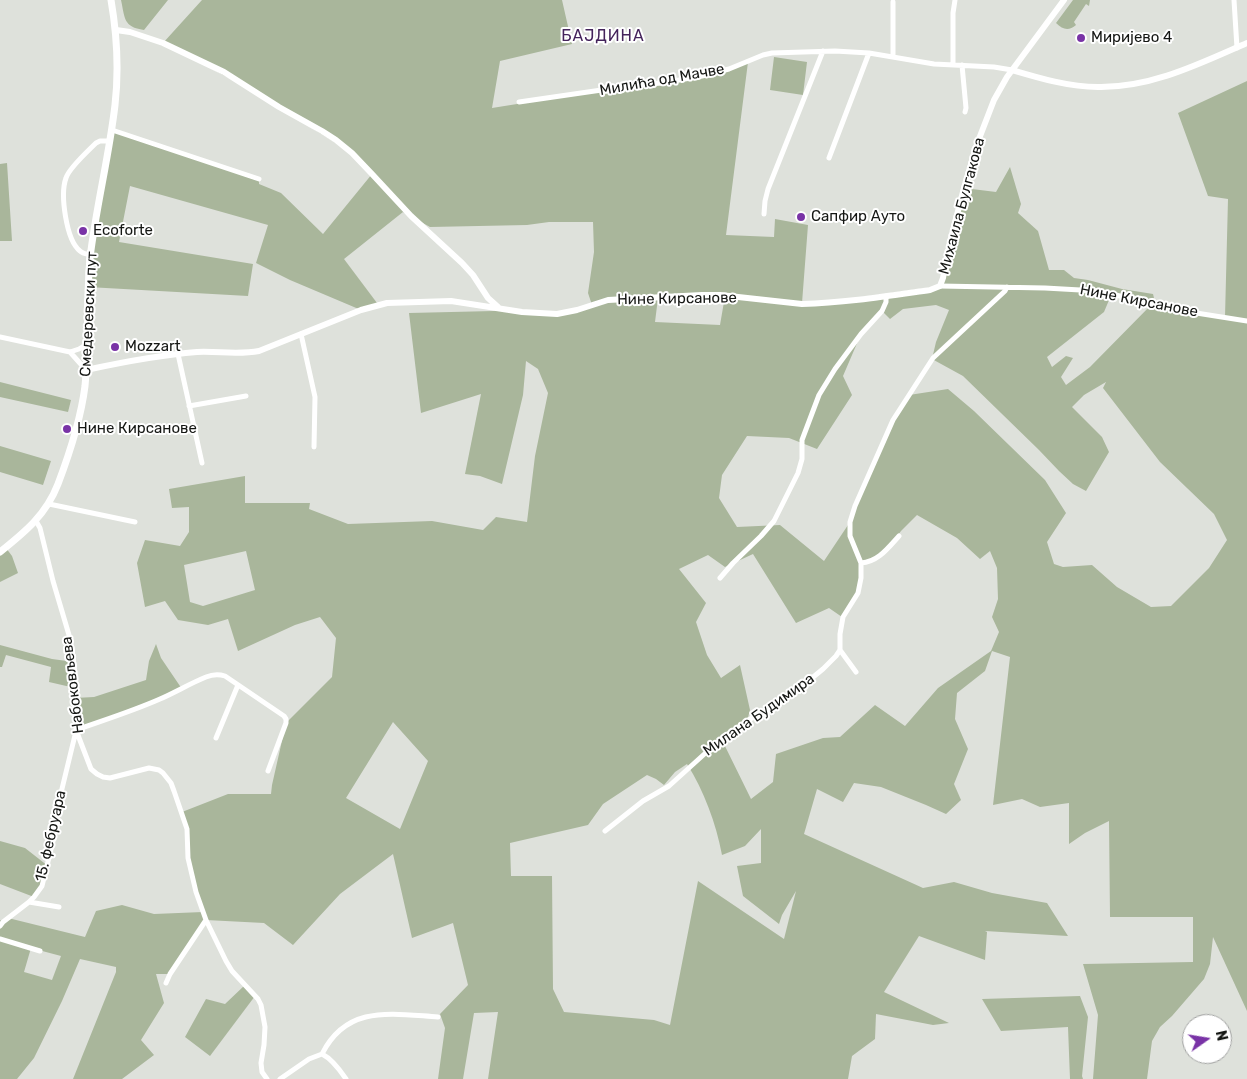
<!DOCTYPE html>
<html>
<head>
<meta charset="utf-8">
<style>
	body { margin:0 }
	#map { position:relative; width:1247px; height:1079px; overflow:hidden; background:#dee1db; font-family:Rubik,sans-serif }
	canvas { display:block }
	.north { position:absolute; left:1182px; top:1014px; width:50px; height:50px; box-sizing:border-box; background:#fff; border:1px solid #a1a2a1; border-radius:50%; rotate:77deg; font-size:14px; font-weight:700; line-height:20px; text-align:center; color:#151714 }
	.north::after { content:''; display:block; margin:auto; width:18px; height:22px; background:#7933a6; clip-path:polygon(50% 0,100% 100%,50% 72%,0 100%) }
</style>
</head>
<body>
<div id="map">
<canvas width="1247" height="1079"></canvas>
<div class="north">N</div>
</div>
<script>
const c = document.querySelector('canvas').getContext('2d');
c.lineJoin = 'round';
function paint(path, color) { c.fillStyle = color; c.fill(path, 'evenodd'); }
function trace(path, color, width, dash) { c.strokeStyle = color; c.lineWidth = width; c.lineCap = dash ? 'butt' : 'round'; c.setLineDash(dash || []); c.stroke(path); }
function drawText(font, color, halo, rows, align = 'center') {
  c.font = font + ' Rubik,sans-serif'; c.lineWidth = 4; c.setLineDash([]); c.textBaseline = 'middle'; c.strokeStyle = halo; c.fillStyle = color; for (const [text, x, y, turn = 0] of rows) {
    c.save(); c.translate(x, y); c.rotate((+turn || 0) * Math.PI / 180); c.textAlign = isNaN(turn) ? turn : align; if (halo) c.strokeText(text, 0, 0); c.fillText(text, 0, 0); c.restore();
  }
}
paint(new Path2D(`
	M121,0h47l-24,30c-21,-3 -19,-12 -23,-30z
	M202,0h360l10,44 -72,17 -8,47 144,-23 53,-6 59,-17 -22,173 48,2 1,-18 33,6 -6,78h19l119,-17 24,-98 32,4 14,-25 11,37 -3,9 20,18 11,39h15l10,8 14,2 34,9 31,5 2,8 20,5 50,10 3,-118 -20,-3 -30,-83 69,-32v930l-34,-74 -3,27 -6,15 -32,37 -12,11 -8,14 -5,38h-54l5,-64 -15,-51 110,-2v-45h-83l-1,-96 -24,12 -16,11v-41l-29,4 -18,-8 -29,6 17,-148 -18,-6 -7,20 -28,22 -2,26 13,30 -14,35 7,16 -15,14 -20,-9 -45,-18 -27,-4 -11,19 -26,-13 -13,45 119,54 31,-6 38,11 55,10 21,33 -83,-5 2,1 -2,28 -66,-24 -35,56 65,31 -16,2 -57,-11 -1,25 -23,17 -4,23h-360l10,-67 -24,1 -11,66h-25l7,-51 -5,-14 28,-29 -15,-62 -41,15 -19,-84 -53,40 -47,51 -29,-22 -58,-3 -36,54h-14l8,29 -23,37 13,15 -32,24h-49l43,-107v-5l-36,-8 -18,42 -28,57 -17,21h-17v-159l3,2 5,-4 77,19 11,-26 26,-6 32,9 49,-2 -15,-54 -1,-28 -5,-18 46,-18h43l1,-9 14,-62 46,-46 4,-39 -16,-21 -25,8 -57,26 -10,-32 -20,6 -30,-5 -13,-19 -20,6 -8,-44 8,-23 35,6 9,-14v-25l-17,1 -3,-19 76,-13v27h65l-1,6 39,15 84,-3 51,9 13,-13 31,5 8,-66 13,-63 -10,-24 -12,-8 -3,34 -21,89 -22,-8 -15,-2 16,-80 -60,19 -12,-100 127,-3 21,4 35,-9 -4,-12 6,-41 -1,-30h-44l-22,3 -97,2 -27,-15 -59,47 33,44 -16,7 -71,-30 -34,-17 12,-38 -138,-39 -11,56 134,22 -5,32 -160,-9 24,-157 147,49v5l22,9 42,41 49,-60 -20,-21 -106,-66 -83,-44zM1112,293l40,11 -62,63 -24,18 -5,-8 12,-19 -7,-2 -14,11 -5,-10 57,-45zM725,296l-5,29 -65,-3 3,-24zM936,305l13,5 -13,32 -4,17 31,17 76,74 20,21 14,13 13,7 23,-39 -7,-15 -30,-30 12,-12 22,-13 -3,6 57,74 54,52 13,26 -18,28 -38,38 -20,1 -34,-20 -25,-22 -29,2 -9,-3 -7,-22 19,-29 -21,-33 -71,-69 -26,-22 -39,6 -16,25 -43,102 -26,39 -44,-36 -43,2 -18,-29 3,-23 25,-39 42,2 28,11 35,-54 -9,-19 18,-42 21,-23 8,8 13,-10zM917,515l40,23 23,21 10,-8 7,17 1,31 -6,18 7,15 -8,19 -53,37 -33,38 -30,-21 -35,32 -17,1 -47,16 -3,28 -22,17 -30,-61 26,-17 3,-11 -10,-45 -19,13 -14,-23 -11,-33 10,-19 -27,-34 29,-14 17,12 28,-13 43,69 33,-15 13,9 16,-24 3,-30 15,-3 17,-18 8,-11zM246,551l9,39 -52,16 -13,-4 -6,-37zM393,722l35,39 -28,68 -54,-31zM687,764c17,27 29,59 35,91l23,-9 16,-17v34l-24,3 6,30 36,28 3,-9 14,-24 -12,48 -86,-58 -28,144 -16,-5 -90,-8 -11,-23 -1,-113h-41l-1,-33 78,-18 15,-21 44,-29 9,4 8,6 11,-13zM31,948l30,8 -9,24 -28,-8z
	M1073,0h17l-1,6 -3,-2 -12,18 2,3c-7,6 -13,5 -20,-2z
	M774,57l33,5 -4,33 -33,-5z
	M7,163l5,78h-12v-77z
	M0,382l71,18 -3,12 -68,-15z
	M0,446l51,15 -8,24 -43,-13z
	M6,548l6,8 6,17 -18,9v-30z
	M156,644l5,14 21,31 -106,41 -1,-32 19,-1 52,-17 3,-19z
	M0,645l52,14 22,3 1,26 -26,-6 2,-15 -45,-12 -4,12h-2z
	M0,841l25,7 23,18 -6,20 -8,11 -34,-13z
	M245,985l10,11 -45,60 -25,-19 21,-38 19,5z
	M1080,996l8,21 -6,59 1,3h-13l-2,-52 -67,4 -19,-32z`), '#a9b69b');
trace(new Path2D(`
	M1234,0l3,48
	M893,2v54
	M953,65v-52l2,-13
	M962,65l4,43 -1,4
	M519,102l117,-17 26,-2 40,-7 27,-7 34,-14 9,-2 63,-2 34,2 65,11 60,3 18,3
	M112,130l147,49
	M829,158l40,-105
	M764,214l1,-13 3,-12 55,-138
	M91,255c-4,-1 -8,-1 -11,-4 -14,-11 -20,-57 -14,-73 3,-10 22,-27 30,-35l4,-2h10
	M940,286l105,2 53,3 92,21 57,9
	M301,334l14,63 -1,50
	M0,337l70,15 9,-3 8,-5
	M70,352l16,18
	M178,354l24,109
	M189,406l57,-10
	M49,504l86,18
	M36,521l4,7 13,53 16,54 4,21 2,19 1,55 15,39 6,5 6,3 7,1 39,-10 10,2 4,3 8,10 3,8 13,38 1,29 8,34 10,28 20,41 6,10 26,28 3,6 4,22 -1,18 -3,18 1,9 5,7
	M861,563c17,-1 27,-15 38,-27
	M720,578l13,-15 28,-27 13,-15 24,-48 4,-14v-19l17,-45 16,-26 26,-35 21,-23 4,-9v-6
	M840,650l16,22
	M76,730c28,-10 57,-19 84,-31 16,-7 31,-16 46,-22 7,-3 13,-3 19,-1l59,40 2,3v4l-18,48
	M216,738l22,-53
	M605,831l38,-30 26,-15 52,-47 26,-18 25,-15 29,-19 22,-18 13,-13 4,-6v-16l3,-17 15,-24 3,-15v-15l-11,-27v-14l5,-16 38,-86 40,-62 72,-67 2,-4
	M29,902l30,5
	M0,926l3,-4 26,-20 5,-5 8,-11 12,-49 6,-40 16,-66
	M0,939l40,12
	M166,983l4,-9 36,-54
	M322,1054c25,-50 70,-40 116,-37
	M280,1079l29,-20 13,-5c10,5 18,16 24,25`), '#fff', 5);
trace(new Path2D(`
	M116,30l14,2 33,11 61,29 55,35 43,24 14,9 16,13 20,21 39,42 51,47 11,12 15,23 10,9
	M1012,70c27,8 57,17 86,17 53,1 101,-23 149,-44
	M86,370c37,-8 73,-15 111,-18 21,-1 41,3 62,-1l102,-41 26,-7 64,-2 71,11 35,2 20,-4 31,-10 94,-5h18l82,9c43,-1 86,-8 128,-14l10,-4 3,-8 7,-36 14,-54 13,-44 17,-44 13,-23 57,-77`), '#fff', 6);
trace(new Path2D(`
	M0,552c25,-20 46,-37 58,-68 11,-29 23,-66 27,-98 4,-42 1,-85 5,-128 6,-51 19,-101 25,-153 4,-35 2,-70 -4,-105`), '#fff', 7);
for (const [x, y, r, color] of [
	[1081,38,5,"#7933a6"],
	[801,217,5,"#7933a6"],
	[83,231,5,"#7933a6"],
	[115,347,5,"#7933a6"],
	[67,429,5,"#7933a6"]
]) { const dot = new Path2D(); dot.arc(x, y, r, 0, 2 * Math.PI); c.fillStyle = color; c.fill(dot); trace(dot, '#fff', 2); }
drawText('15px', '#151714', '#fff', [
	["Миријево 4",1091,38],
	["Сапфир Ауто",811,217],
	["Ecoforte",93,231],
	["Mozzart",125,347],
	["Нине Кирсанове",77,429]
], 'left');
drawText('15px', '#151714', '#fff', [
	["Милића од Мачве",662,80,-10],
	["Михаила Булгакова",962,206,-75],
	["Нине Кирсанове",677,299,-1],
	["Нине Кирсанове",1139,301,11],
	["Смедеревски пут",89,314,-87],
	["Набоковљева",73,685,-97],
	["Милана Будимира",759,715,-35],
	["15. фебруара",51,836,-77]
]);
c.letterSpacing = '1px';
drawText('16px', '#44235b', '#fff', [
	["БАЈДИНА",603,36]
]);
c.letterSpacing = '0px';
</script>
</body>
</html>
